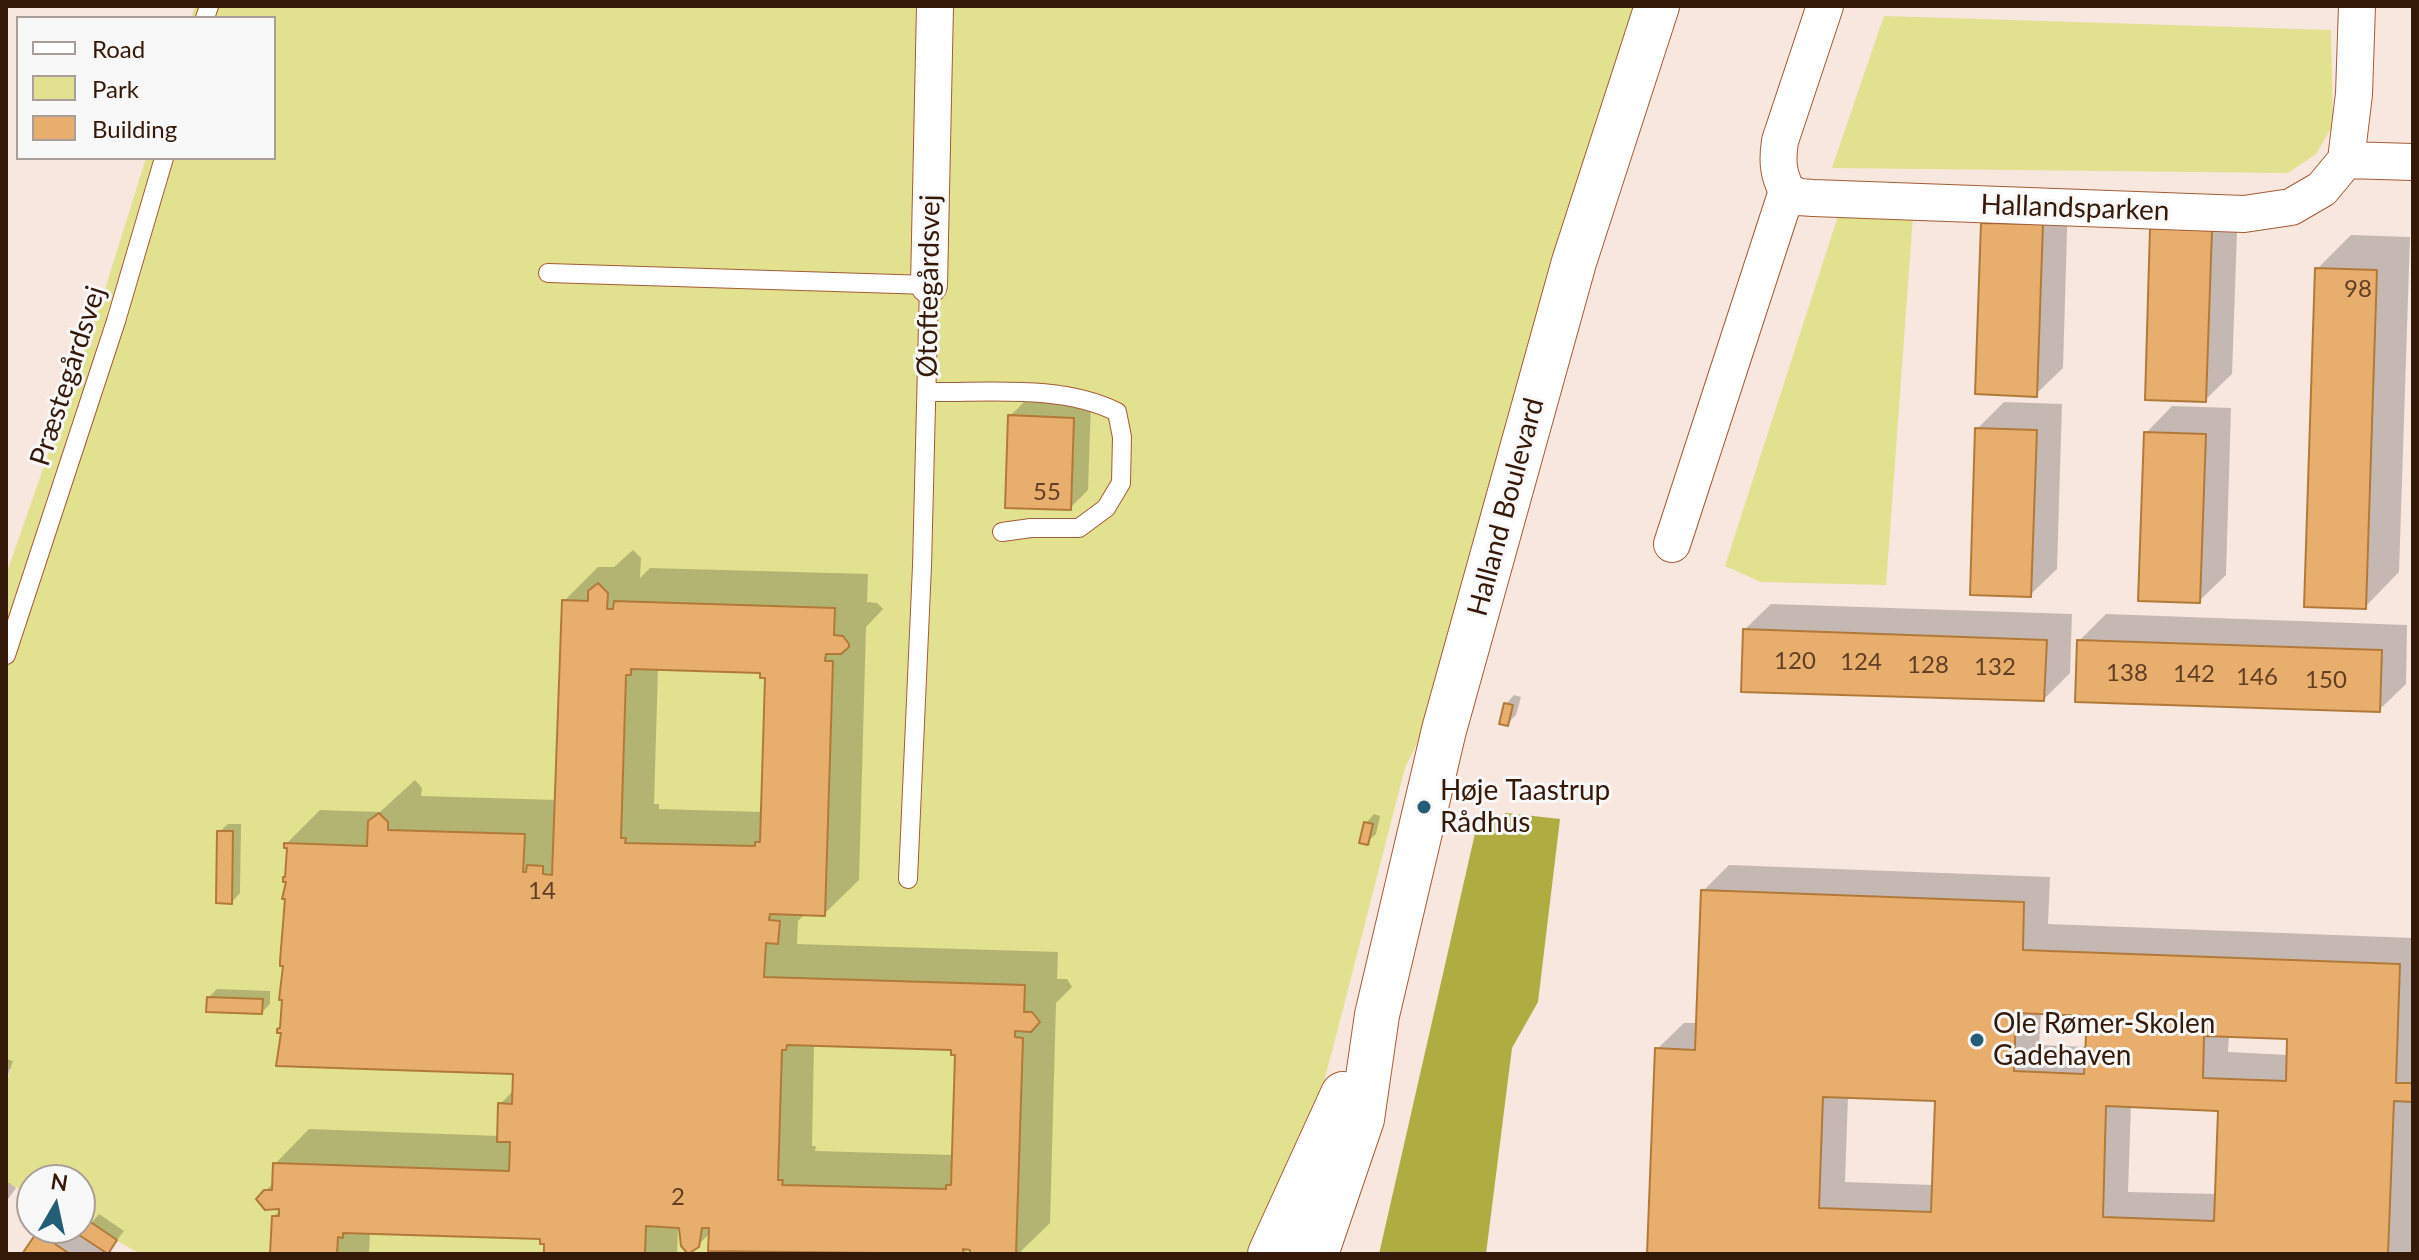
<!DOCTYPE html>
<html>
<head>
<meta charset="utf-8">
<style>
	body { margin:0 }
	#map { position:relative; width:2419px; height:1260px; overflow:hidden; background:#f7e7df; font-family:Lato,sans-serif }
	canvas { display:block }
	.frame { position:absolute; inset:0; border:8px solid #351908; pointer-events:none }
	.legend { position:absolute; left:16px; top:16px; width:260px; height:144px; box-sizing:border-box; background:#f8f8f8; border:2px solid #aa9f98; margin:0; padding:10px 14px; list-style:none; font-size:24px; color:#351908 }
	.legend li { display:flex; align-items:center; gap:16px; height:40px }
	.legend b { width:40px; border:2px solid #aa9f98 }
	.north { position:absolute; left:16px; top:1164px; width:80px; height:80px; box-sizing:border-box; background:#f8f8f8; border:2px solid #aa9f98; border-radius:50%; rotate:9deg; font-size:22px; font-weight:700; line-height:32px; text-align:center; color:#351908 }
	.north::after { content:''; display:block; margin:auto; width:28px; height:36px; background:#235e76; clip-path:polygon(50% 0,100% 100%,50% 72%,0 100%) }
</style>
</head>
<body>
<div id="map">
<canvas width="2419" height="1260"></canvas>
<div class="frame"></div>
<ul class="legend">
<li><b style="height:10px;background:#fff"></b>Road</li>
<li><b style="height:22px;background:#e1e18f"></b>Park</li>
<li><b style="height:22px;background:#e8ae6e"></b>Building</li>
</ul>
<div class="north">N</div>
</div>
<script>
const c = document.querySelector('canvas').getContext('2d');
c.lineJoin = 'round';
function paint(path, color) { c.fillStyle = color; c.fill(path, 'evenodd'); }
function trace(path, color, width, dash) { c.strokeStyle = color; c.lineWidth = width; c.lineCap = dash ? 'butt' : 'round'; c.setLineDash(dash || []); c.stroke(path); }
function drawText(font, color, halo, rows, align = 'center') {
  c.font = font + ' Lato,sans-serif'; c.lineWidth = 6; c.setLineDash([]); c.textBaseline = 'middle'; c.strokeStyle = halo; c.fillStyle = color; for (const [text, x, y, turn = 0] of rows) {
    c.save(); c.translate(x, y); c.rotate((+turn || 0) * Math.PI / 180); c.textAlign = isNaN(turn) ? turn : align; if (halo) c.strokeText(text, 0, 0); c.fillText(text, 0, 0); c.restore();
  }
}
paint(new Path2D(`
	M195,6h1439l-204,711 -25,51 -91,353 -52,133h-1121l-61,-33v-41h-48v16l-26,-14v-99l5,-13 -5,-3v-492l96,-276 44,-141h128v-140h-83z
	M1884,16l447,14 2,95 -17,29 -28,19 -456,-5z
	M1838,216h75l-27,369 -125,-3 -36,-16z`), '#e1e18f');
paint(new Path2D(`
	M1506,813l54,6 -22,183 -26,46 -26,206h-107l97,-425z`), '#afad41');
paint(new Path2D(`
	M2009,197l59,1 -5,170 -27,26 -53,-171z
	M2238,204l-6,170 -27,26 -53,-171z
	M2351,235l59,2 -11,335 -34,35 -48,-338z
	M1028,398l63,3 -3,89 -18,18 -60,-92z
	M2004,402l58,2 -5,165 -27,26 -53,-166z
	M2172,406l59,2 -5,167 -27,26 -53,-168z
	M633,550l8,8 -1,20 10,-10 218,6 -1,28 10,1 6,6 -17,18 -7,253 -35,34h-19l-7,7 -1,23 261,8 -1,27h10l5,8 -16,16 -6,220 -32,31h-46v-5l-3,-1 -6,6 -253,-5v-16l-20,20 -7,-8 -2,-18h-3l-1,27h-131v-12l-4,-5 -172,-5 -1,22h-97l2,-38 9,-9 -25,-8 16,-17 1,-18 34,-35 190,7 1,-32 14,-14 1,-18 -233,-46 8,-180 -4,-2 34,-34 60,2 35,-32 7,8 -1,8 136,4 7,-199 34,-34h16zM658,668l104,3 5,5 -4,136 -104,-3v-5h-5zM814,1044l139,4 4,5 -3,102 -139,-4 1,-5h-4z
	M1771,604l301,10 -2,59 -26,26 -300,-69z
	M2106,614l301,11 -1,59 -27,26 -300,-69z
	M1514,695l7,2 -5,18 -9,9 -1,-20z
	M1374,814l6,2 -4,18 -9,8 -1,-19z
	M228,824h13l-1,69 -8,9 -13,-70z
	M1729,865l321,12 -2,47 365,14v316h-764l8,-205 27,-26h14l5,-132zM2041,1012l48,2 -2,33 -48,-2zM2229,1035l61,2 -1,18 -61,-3zM1848,1096l89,3 -3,86 -89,-3zM2131,1105l89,4 -3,85 -89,-2z
	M217,989l53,2v13l-8,8 -53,-15z
	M6,1059l7,2 -7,20z
	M6,1181l10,7 -10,14z
	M99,1214l25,17 -15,19 5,4h-90l19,-26h32l8,5z`), '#0003');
const building = new Path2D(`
	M1981,223l62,1 -6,173 -62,-3z
	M2150,228l62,2 -6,172 -61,-2z
	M2315,268l62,2 -11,339 -62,-2z
	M1008,415l66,3 -3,92 -66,-2z
	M1975,428l62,2 -6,167 -61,-2z
	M2144,432l62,2 -6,169 -62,-2z
	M598,583l10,10 -1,16h6l1,-8 221,7 -1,27 9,1 6,8v3l-8,7h-15l-1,7h8l-8,255 -55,-2 -1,6 11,1 -2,23 -12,-1 -2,34 261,8 -1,27h8l8,10 -9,10 -16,-1v6l8,1 -7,216h-46v-4l-7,-1v5l-255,-3 1,-23h-7l-3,19 -11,7 -7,-8 -2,-18 -33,-2 -1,28h-101v-10h-4v-5l-197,-6v5l-5,-1 -1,17h-67l2,-38h7v-7l-14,1 -9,-11 8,-9h8l1,-27 236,8 1,-29h-13l1,-39 14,1 1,-30 -237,-8 5,-33h-4v-4l3,-1 2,-28h-3l4,-34h-3v-5l5,-62h-3l4,-17h-3v-5h2l2,-29h-3v-5l83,3 1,-25 11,-8 9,9v8l137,4 -2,38h3l1,-7 16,1v8l9,1 10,-275 26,1v-10zM631,669l129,4v5h5l-5,164h-5v4l-130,-3 1,-5h-5l5,-163h5zM787,1045l164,5v5h4l-4,130h-5v4l-164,-4 1,-5h-5l4,-130h4z
	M1743,629l304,11 -3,61 -303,-9z
	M2077,640l305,10 -2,62 -305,-10z
	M1504,703l9,2 -5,21 -9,-2z
	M1364,822l9,2 -5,21 -9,-2z
	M217,831h16l-1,73 -16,-1z
	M1701,890l323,12 -1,48 377,14 -4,119h17v19l-19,-1 -6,153h-741l8,-206 40,2zM2016,1013l71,3 -3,58 -70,-3zM2204,1036l83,3 -1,42 -83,-3zM1823,1097l112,4 -4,111 -112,-4zM2106,1106l112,5 -4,110 -111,-4z
	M207,997l56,2 -1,15 -56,-2z
	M89,1221l28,19 -9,14 -29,-19z
	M37,1232l33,22h-48z`);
paint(building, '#e8ae6e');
trace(building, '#b17a39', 2);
const service = new Path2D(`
	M205,18l4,-12
	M548,273l381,12 -7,281 -14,313
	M927,392c61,1 134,-8 190,20l5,25 -1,46 -15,25 -27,20h-48l-29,4
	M6,655l110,-334 48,-163`);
const minor = new Path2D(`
	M2346,160l67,2
	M1787,191l12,6 14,1 431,16 47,-7 31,-18 24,-29 8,-66 3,-88
	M929,285l6,-279
	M1672,544l115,-353c-9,-17 -10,-30 -7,-50l45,-135`);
const tertiary = new Path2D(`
	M1270,1254l73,-160
	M1316,1254l46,-135 15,-104 67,-285 130,-468 83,-256`);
trace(service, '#a25c35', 20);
trace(minor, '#a25c35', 38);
trace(tertiary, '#a25c35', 46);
trace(service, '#fff', 18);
trace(minor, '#fff', 36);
trace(tertiary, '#fff', 44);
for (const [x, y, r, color] of [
	[1424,807,8,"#235e76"],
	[1977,1040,8,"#235e76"]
]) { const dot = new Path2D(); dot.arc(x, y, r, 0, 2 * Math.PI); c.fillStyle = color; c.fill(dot); trace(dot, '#f8f8f8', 3); }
drawText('24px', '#623e22', null, [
	["98",2358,289],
	["55",1047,492],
	["120",1795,661],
	["124",1861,662],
	["128",1928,665],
	["132",1995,667],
	["138",2127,673],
	["142",2194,674],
	["146",2257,677],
	["150",2326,680],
	["14",542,891],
	["2",678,1197]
]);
drawText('28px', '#351908', '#f8f8f8', [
	["Hallandsparken",2075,208,2],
	["Øtoftegårdsvej",929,286,-89],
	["Præstegårdsvej",68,376,-72],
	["Halland Boulevard",1506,507,-75]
]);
drawText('28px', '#351908', '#f8f8f8', [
	["Høje Taastrup",1440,791],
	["Rådhus",1440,823],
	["Ole Rømer-Skolen",1993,1024],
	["Gadehaven",1993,1056]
], 'left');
</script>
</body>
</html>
